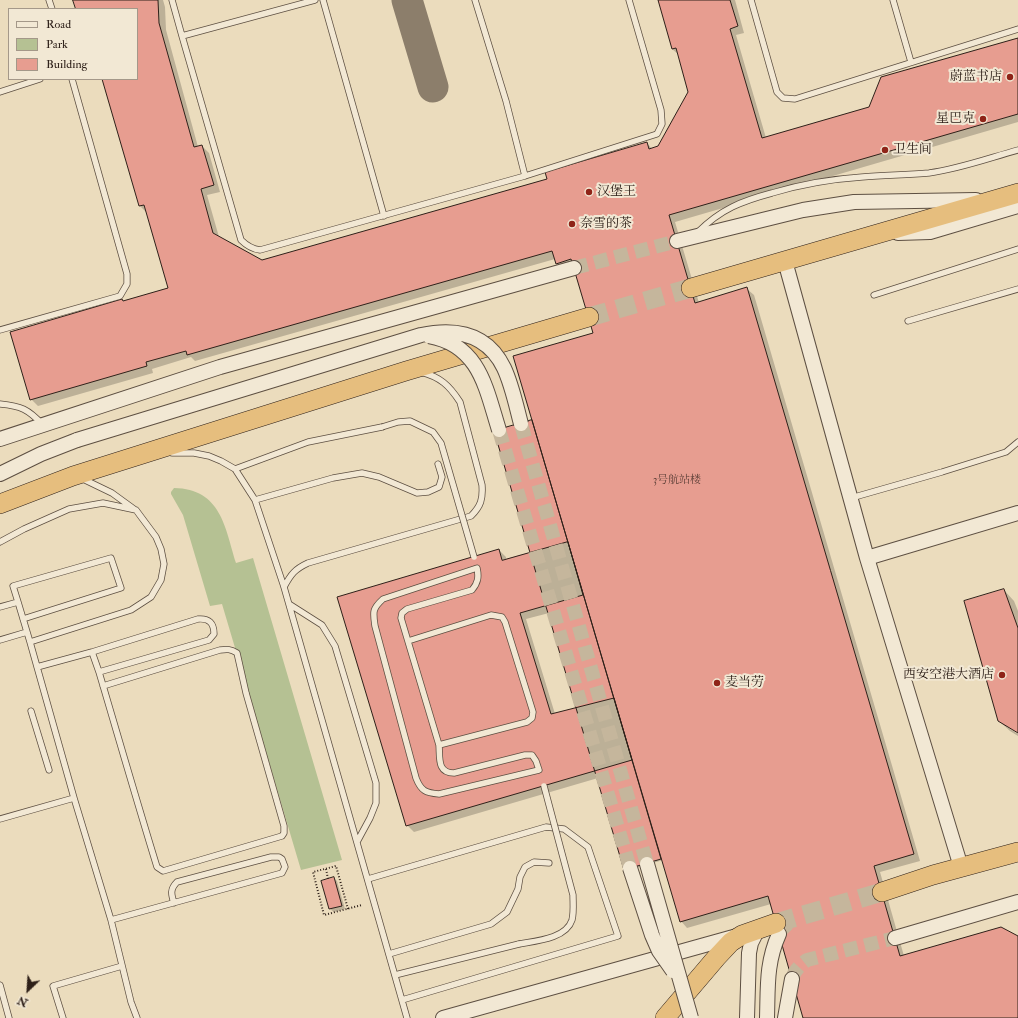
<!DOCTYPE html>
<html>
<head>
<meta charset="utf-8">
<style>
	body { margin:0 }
	#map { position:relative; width:1018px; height:1018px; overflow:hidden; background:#ebdcbd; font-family:"IM FELL Double Pica",serif }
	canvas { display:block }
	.legend { position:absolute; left:8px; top:8px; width:130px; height:72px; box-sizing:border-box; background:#f2e8d4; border:1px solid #a49889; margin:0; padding:5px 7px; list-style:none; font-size:12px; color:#2e2019 }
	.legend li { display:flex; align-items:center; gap:8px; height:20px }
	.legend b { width:20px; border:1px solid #a49889 }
	.north { position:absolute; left:8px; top:970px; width:40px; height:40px; -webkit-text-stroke:3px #f2e8d4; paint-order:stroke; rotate:205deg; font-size:11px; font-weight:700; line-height:16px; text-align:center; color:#2e2019 }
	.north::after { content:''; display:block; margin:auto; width:14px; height:18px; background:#2e2019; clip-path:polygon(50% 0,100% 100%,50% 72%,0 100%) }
</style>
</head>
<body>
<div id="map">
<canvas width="1018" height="1018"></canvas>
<ul class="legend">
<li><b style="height:5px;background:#f2e8d4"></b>Road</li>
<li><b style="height:11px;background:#b5c193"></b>Park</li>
<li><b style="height:11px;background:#e79d90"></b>Building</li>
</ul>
<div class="north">N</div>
</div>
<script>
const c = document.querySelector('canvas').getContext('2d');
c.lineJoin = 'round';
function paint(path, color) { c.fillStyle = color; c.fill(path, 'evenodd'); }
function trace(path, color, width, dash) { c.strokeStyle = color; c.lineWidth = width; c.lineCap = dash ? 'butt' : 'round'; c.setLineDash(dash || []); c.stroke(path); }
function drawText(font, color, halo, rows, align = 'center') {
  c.font = font + ' "IM FELL Double Pica","Noto Serif SC",serif'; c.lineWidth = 4; c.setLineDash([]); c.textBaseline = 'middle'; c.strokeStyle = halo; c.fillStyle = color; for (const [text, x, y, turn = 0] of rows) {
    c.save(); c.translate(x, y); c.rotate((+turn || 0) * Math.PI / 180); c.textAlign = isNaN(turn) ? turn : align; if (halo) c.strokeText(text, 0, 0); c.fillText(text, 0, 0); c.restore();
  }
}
paint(new Path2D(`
	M174,488c47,1 51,39 62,75l17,-5 89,302 -41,10 -79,-266 -12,2 -27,-91 -12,-21v-2z`), '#b5c193');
paint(new Path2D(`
	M74,0h89l2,7 1,23 32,117 4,-1 7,7 11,39 -13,3 12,42 43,24 287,-81 98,-37 5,6 7,-2 31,-55 -11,-37 -7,-6 -13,-49h76l9,33 -8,2 30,103 103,-30 149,-69v83l-343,100 24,81 48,-14 7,6 166,566 -40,11 24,84 114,-18v80h-213l-34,-114 -84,24 -6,-7 -18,-61 -37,11 -28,-93 -184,54 -7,-7 92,-275 7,7v3l25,-7 1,-131 63,-89 -20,-66 -12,3 -7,-7 -1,-4 -360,102 -4,-4 -39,12 1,4 -115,33 -7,-7 138,-110 -22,-76 -7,-7 -37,-127h34v-70h-60zM549,613l28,95 -22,6 -29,-95z
	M1004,590l10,11 4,10v120l-11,-6v2l11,7v2l-8,-5 -11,-10z
	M334,878l3,3 8,28 -11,3 -4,-3 -7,-28z`), '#0003');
trace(new Path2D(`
	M407,0l26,87`), '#8c7e6b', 31);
const building = new Path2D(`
	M73,0h85l1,23 35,124 8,-2 12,40 -13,4 12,44 49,27 285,-81 -2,-7 102,-30 2,7 9,-3 30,-54 -12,-44 -4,1 -14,-49h72l8,26 -8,3 32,109 107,-31 12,-30 137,-39v76l-349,101 26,88 52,-16 167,567 -40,12 26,90 101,-29 17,9v82h-215l-35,-122 -88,26 -167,-566 80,-23 -22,-74 -15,5 -4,-13 -365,104 -1,-4 -40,11 1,4 -117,34 -20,-68 112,-33 1,2 45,-13 -24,-83 -5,1 -37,-127h35v-70h-61z
	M532,420l129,439 -37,11 -130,-439z
	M568,542l15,53 -63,18 31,101 63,-16 18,62 -226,66 -69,-229 162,-48 3,11z
	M1004,589l14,39v105l-20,-12 -34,-120z
	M334,877l8,29 -13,3 -8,-28z`);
paint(building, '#e79d90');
trace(building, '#2e2019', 1);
trace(new Path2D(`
	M574,268l103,-27
	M521,424l126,440
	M499,430l131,438
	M779,934l2,-4 12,-11
	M792,979c2,-8 8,-14 15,-19l88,-22`), '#c5b69c', 14, [14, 7]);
trace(new Path2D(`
	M589,317l102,-29
	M776,923l106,-31`), '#c5b69c', 19, [19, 10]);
const service = new Path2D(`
	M49,0l3,9
	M172,0l10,36 133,-36
	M323,0l61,216
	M475,0l31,101 19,75
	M751,0l26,92 6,6 12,1 223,-70
	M893,0l18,62
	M182,36l59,204c6,6 11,9 19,10l265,-74 132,-42 5,-10 -1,-14 -32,-110
	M0,92l40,-13
	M698,232c23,-23 44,-31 74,-39 30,-9 60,-14 90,-16 23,-2 45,-2 67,-4 30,-4 60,-15 89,-23
	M874,295l144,-46
	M908,321l110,-32
	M0,330l120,-34 7,-12v-10l-55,-195
	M0,404c21,2 28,5 43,21
	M172,453h22l15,3 12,5 14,8 20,31 29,87 123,431
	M235,469l73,-27 74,-15
	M83,479l29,14 22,16
	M851,498l91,-26 64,-20 12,-10
	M255,500l78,-22 29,-5 17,4 38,16 11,-1 11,-5 3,-10 -4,-13
	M0,542l24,-13 45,-20 34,-6 33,7 20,27 5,12 3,15 -3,16 -10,17 -20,13 -101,32 44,156 -74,21
	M477,568c2,9 1,15 -5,22l-65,19 -5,4 -1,5 38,127c1,13 -2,28 15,28l71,-18h7l4,6 3,9 -100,24c-13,-1 -18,-3 -23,-16l-41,-152c-2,-14 -3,-17 8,-27z
	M284,587c7,-13 11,-18 24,-24l163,-47c10,-10 12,-17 11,-31l-22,-83c-11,-17 -20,-25 -39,-30
	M18,602l-5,-16 98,-28 10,30 -98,31
	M289,604l33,21 13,21 41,137v20l-6,15 -13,24
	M0,607l18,-5 12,40
	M0,640l27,-8
	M408,641l83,-26 11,2 3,5 28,90 -1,6 -5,4 -88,23
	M92,652l7,20
	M37,667l55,-15 106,-33c11,-1 16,4 16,15l-5,6 -110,32c19,64 38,130 58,195l6,4 119,-35 2,-3v-7l-38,-133 -9,-40c-6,-4 -10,-4 -17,-3l-117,36
	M31,711l18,59
	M74,798l37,122
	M368,879l178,-52 18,2 24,18 30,89 -216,64
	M389,954l102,-30 16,-12 11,-23 2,-12 5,-10 9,-5 15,1
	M395,975l124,-31
	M0,985l9,33
	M63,1018l-10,-32 69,-20
	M137,1018l-6,-16 -20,-82 171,-47 3,-6 -3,-8 -3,-2h-8l-94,25c-7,7 -6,12 -3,21`);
const tertiary = new Path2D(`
	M898,233l32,-1 88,-26
	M677,241l126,-31 51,-8 122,-2
	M785,261l82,297 94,309
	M0,439l220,-72 354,-99
	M0,474l41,-20 36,-14
	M867,558l151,-45
	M895,938l123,-36
	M443,1018l294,-82
	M747,1018l2,-65 2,-10 7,-14
	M767,1018c1,-31 -1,-55 12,-84
	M785,1018l7,-39`);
const trunk = new Path2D(`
	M691,288l327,-95
	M0,504l73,-28 333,-105 183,-54
	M882,892l51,-17 85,-23
	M665,1018l51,-60 15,-16 11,-7 34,-12`);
trace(service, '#5d4f42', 7);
trace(tertiary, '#5d4f42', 16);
trace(trunk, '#2e2019', 20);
trace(new Path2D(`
	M326,869l2,10
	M348,909l-12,-43 -23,6 11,43 38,-10`), '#2e2019', 2, [1, 2]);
trace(service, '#f2e8d4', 5.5);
trace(tertiary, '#f2e8d4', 14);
trace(trunk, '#e6be7e', 19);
const serviceBridge = new Path2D(`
	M382,427l16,-5 12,-1 23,11 8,11 33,114
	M519,944c16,-3 47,-5 53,-24 2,-8 1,-17 1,-25l-29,-109`);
const tertiaryBridge = new Path2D(`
	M429,336c51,9 57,53 70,94
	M77,440l344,-105c34,-7 66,-2 83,33 8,17 12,37 17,56
	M647,864l44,154
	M630,868l22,67 7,16 14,20`);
trace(serviceBridge, '#5d4f42', 7, []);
trace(tertiaryBridge, '#5d4f42', 16, []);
trace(serviceBridge, '#f2e8d4', 5.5);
trace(tertiaryBridge, '#f2e8d4', 14);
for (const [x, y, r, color] of [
	[1010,77,4,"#8f2418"],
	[983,119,4,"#8f2418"],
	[885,150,4,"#8f2418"],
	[589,192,4,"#8f2418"],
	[572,224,4,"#8f2418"],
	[1002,675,4,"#8f2418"],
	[717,683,4,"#8f2418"]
]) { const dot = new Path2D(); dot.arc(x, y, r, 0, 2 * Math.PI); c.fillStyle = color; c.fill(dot); trace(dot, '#f2e8d4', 1.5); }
drawText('11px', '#5c3f37', null, [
	["3号航站楼",677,481]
]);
drawText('13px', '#2e2019', '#f2e8d4', [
	["蔚蓝书店",1002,77,"right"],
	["星巴克",975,119,"right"],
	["卫生间",893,150],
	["汉堡王",597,192],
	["奈雪的茶",580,224],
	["西安空港大酒店",994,675,"right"],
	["麦当劳",725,683]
], 'left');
</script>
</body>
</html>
